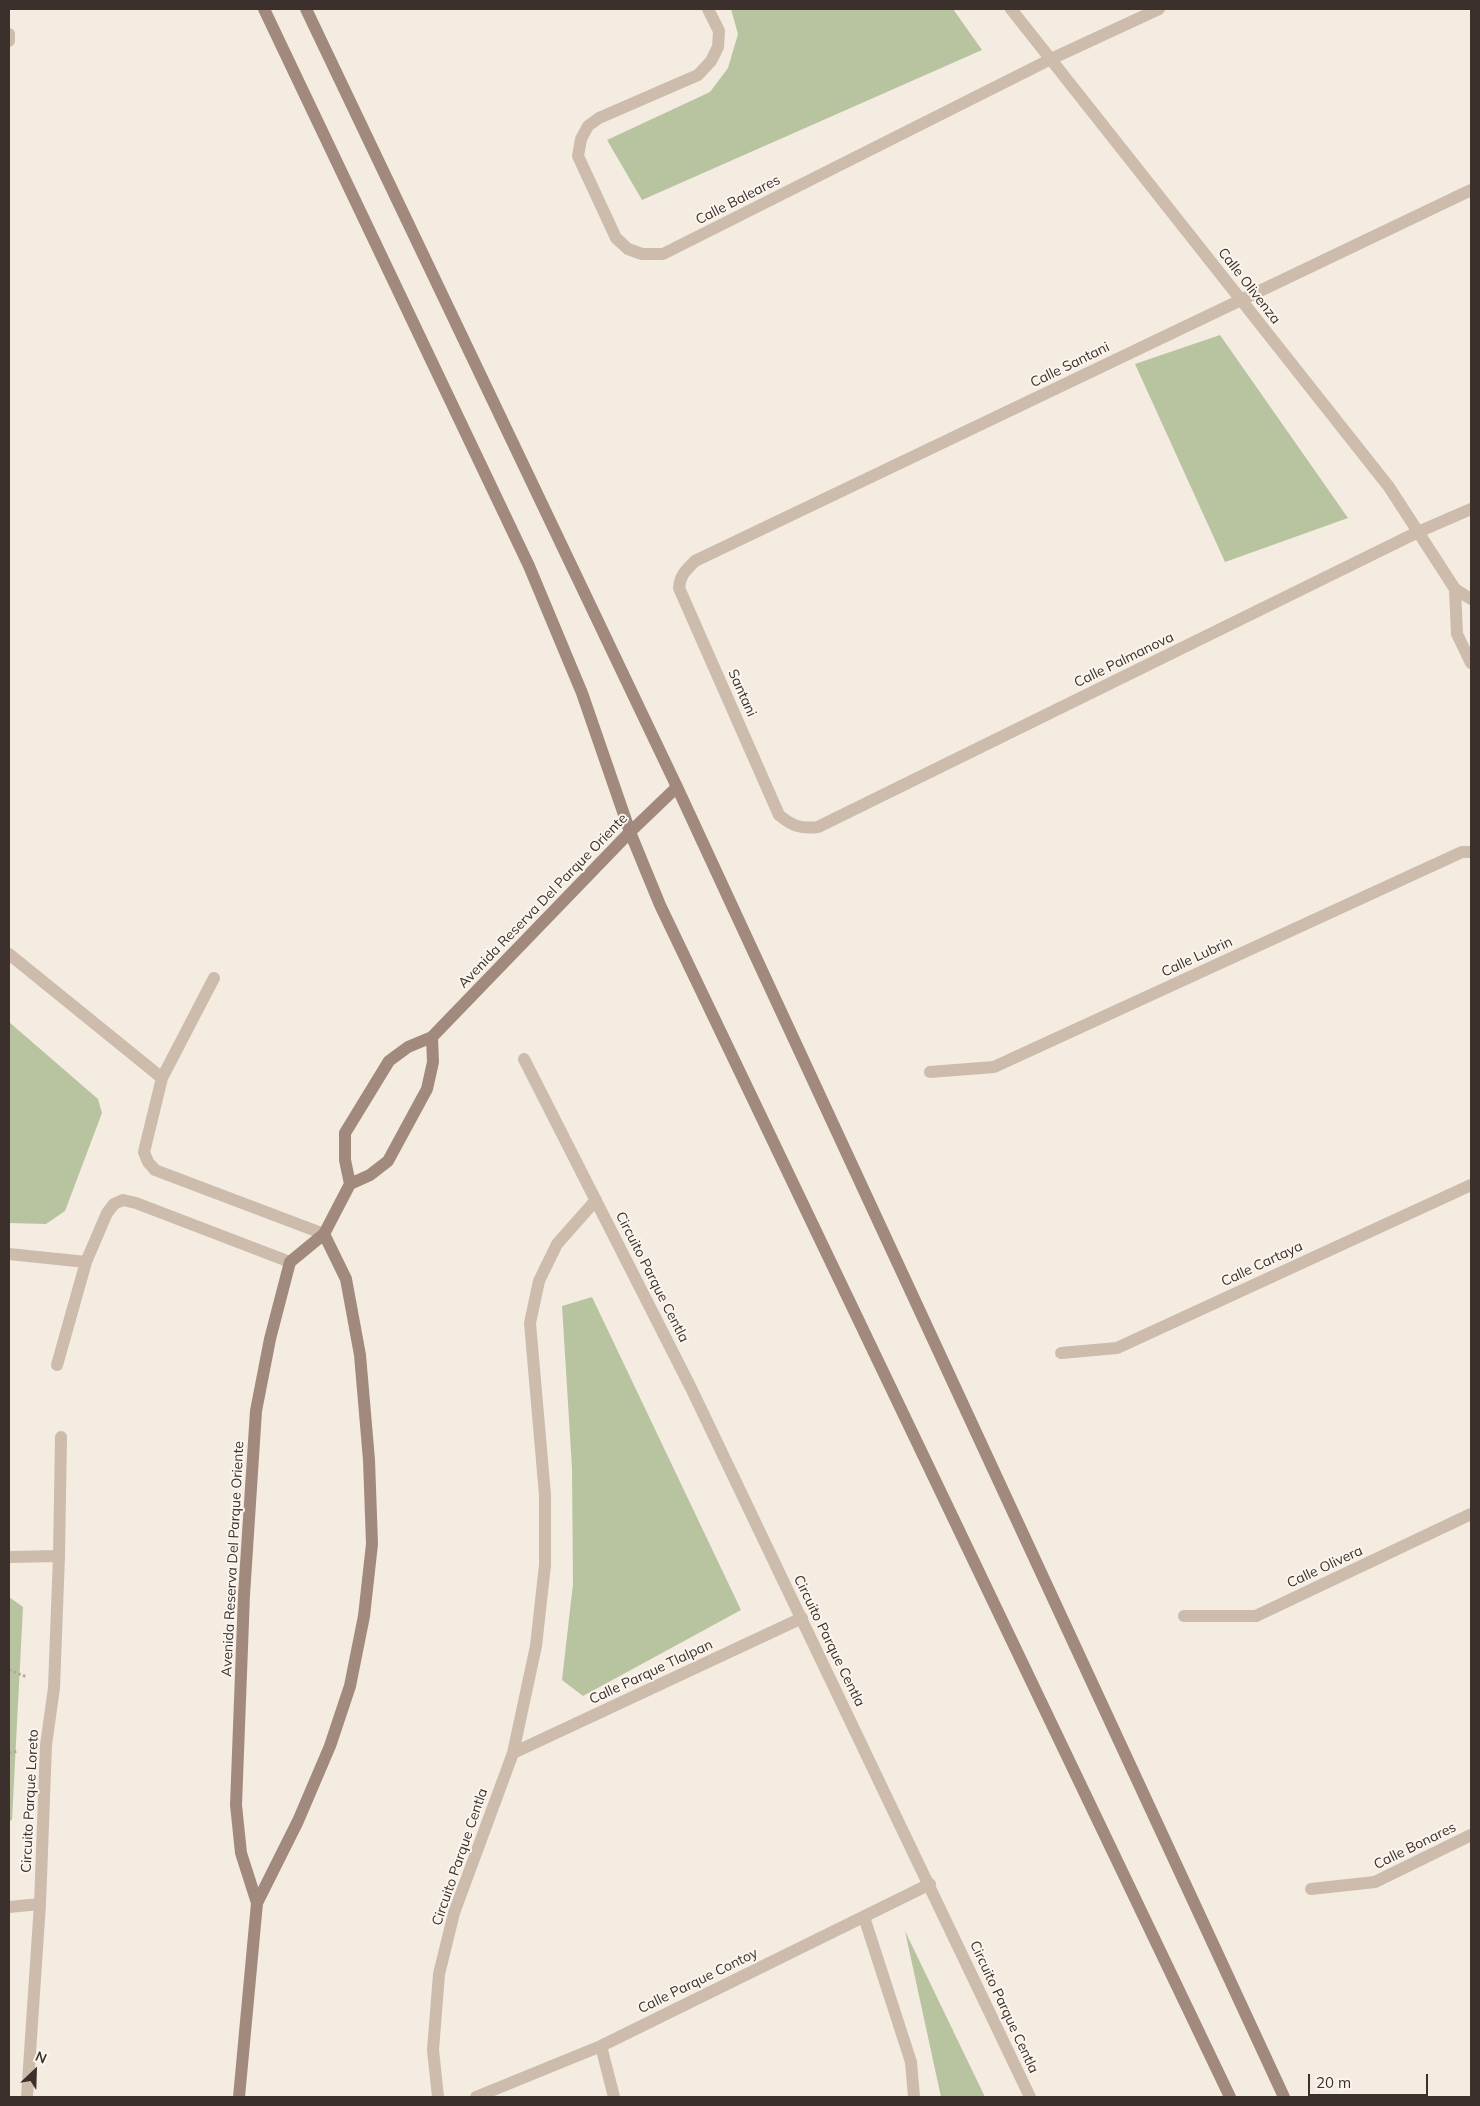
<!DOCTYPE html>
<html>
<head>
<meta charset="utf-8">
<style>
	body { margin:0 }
	#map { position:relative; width:1480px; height:2106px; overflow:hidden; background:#f4ebe1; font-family:Mulish,sans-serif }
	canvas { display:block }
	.frame { position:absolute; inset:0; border:10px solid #3b302b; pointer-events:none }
	.north { position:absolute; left:10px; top:2046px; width:50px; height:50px; -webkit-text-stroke:4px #fbf5ee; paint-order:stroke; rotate:24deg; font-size:14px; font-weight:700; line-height:20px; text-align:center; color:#3b302b }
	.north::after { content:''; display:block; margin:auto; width:18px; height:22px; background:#3b302b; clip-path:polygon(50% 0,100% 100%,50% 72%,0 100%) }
	.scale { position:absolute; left:1308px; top:2074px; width:120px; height:22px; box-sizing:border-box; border:2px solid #3b302b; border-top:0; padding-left:6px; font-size:15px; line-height:18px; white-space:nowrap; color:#3b302b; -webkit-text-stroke:4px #fbf5ee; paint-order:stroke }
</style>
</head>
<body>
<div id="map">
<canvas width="1480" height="2106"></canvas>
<div class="frame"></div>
<div class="north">N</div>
<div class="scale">20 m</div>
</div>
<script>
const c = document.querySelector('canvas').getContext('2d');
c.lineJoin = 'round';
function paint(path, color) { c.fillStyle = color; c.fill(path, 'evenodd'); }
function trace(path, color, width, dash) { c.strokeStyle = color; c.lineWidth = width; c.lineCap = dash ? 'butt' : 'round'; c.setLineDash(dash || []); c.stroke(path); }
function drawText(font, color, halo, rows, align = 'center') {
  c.font = font + ' Mulish,sans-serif'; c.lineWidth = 4; c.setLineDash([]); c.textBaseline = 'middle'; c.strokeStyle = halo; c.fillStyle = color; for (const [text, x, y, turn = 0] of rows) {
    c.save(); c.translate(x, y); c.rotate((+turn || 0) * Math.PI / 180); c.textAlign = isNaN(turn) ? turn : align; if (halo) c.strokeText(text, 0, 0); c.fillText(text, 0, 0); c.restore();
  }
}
paint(new Path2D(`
	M731,9h222l29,41 -340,150 -35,-60 103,-48 18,-24 10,-34z
	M1220,335l128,183 -123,44 -90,-198z
	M9,1022l89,77 4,14 -37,98 -19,13 -37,-1z
	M592,1297l149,313 -158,86 -21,-16 11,-96 -1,-116 -10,-162z
	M9,1597l14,10 -11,213 -3,1z
	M905,1931l80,166h-44z`), '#b8c4a0');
trace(new Path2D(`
	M9,1670l18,7
	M9,1753l9,-2`), '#b9a596', 3, [2.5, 2.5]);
trace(new Path2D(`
	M708,9l11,22 -1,16 -7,14 -13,14 -99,43 -11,8 -7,13 -3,17 38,82 12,11 14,5h21l388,-195 108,-50
	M1011,9l378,478 66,102 16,10
	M9,34v7
	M1471,190l-776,371c-9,9 -15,14 -16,27l100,227c13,11 22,14 39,12l600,-295 53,-23
	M1455,589l2,45 14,29
	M9,954l153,124
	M214,978l-52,100 -18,74 4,10 7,8 169,64
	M524,1059l167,329 339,709
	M930,1072l64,-5 468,-215h9
	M9,1254l77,8
	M1061,1353l56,-5 354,-163
	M57,1365l29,-103 21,-49 7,-9 9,-4 13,3 154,59
	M9,1557l50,-1
	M1184,1616h72l215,-102
	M513,1753l289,-135
	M1311,1889l64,-7 96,-47
	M9,1907l31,-3
	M864,1917l47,145 3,35
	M601,2046l13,51
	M27,2097l13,-193 6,-159 8,-57 5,-132 2,-119
	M438,2097l-5,-47 6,-76 15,-61 59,-160 23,-107 9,-81v-70l-15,-172 9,-42 18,-37 39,-44
	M476,2097l125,-51 329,-162`), '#cdbbac', 12);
trace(new Path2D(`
	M264,9l265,557 53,127 48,139 30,73 570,1192
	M306,9l371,778 607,1310
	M350,1184l20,-9 18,-14 39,-72 6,-27 -1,-25
	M257,1903l-16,-50 -5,-48 8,-210 12,-184 14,-72 20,-77 34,-28 26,-50 -5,-24v-27l44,-72 19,-14 24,-10 198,-205 47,-45
	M239,2097l18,-194 41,-82 32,-75 20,-60 14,-70 8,-72 -3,-84 -9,-105 -14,-76 -22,-45`), '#a18a7d', 12);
drawText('14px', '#3b302b', '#fbf5ee', [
	["Calle Baleares",738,200,-27],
	["Calle Olivenza",1249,286,52],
	["Calle Santani",1070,365,-26],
	["Calle Palmanova",1124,660,-26],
	["Santani",742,693,66],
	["Avenida Reserva Del Parque Oriente",543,901,-46],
	["Calle Lubrin",1197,957,-25],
	["Calle Cartaya",1262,1264,-25],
	["Circuito Parque Centla",652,1277,63],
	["Avenida Reserva Del Parque Oriente",233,1559,-87],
	["Calle Olivera",1325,1567,-25],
	["Circuito Parque Centla",829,1641,64],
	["Calle Parque Tlalpan",651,1672,-25],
	["Circuito Parque Loreto",30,1801,-87],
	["Calle Bonares",1415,1846,-26],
	["Circuito Parque Centla",460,1857,-71],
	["Calle Parque Contoy",698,1981,-26],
	["Circuito Parque Centla",1004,2007,65]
]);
</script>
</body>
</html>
